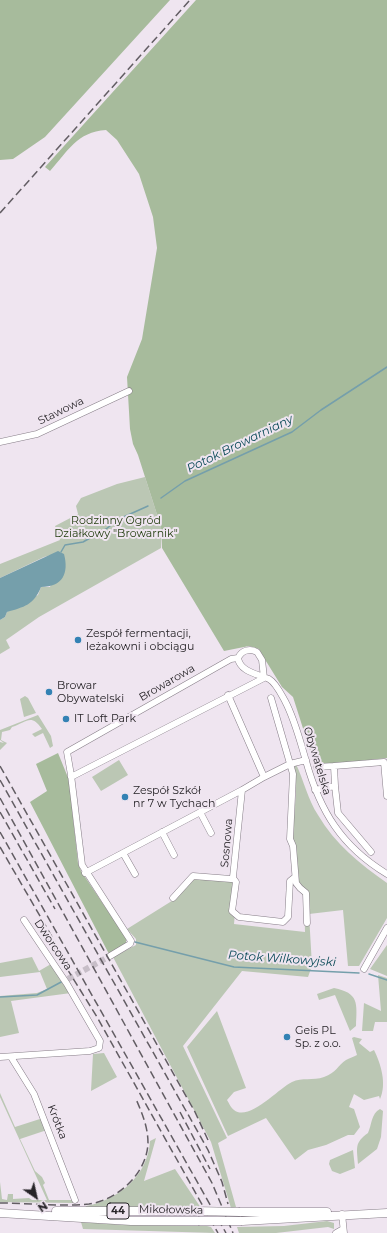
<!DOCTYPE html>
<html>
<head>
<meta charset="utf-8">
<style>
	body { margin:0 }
	#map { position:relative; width:387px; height:1233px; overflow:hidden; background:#efe5f0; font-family:Montserrat,sans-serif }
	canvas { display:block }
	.north { position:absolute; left:16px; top:1177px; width:40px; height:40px; -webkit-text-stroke:3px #efe5f0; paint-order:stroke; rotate:146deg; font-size:11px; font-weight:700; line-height:16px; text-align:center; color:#272428 }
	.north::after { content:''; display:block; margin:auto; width:14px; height:18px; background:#272428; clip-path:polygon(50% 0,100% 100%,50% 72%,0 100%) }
</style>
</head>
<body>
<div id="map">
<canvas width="387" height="1233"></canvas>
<div class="north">N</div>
</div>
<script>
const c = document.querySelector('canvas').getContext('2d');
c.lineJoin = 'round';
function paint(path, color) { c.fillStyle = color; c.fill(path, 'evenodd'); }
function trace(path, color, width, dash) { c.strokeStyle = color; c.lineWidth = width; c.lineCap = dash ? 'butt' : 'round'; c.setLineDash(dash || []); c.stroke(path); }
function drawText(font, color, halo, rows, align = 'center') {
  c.font = font + ' Montserrat,sans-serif'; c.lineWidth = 4; c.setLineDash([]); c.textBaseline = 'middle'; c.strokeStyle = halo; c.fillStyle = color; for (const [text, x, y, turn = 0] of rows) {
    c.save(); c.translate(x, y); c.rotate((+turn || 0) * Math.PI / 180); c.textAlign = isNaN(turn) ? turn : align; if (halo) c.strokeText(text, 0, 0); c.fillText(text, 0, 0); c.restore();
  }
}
paint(new Path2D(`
	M145,477l16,50v21l-122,69 -33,23 4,8 -10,6v-34l5,-3 2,-5 31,-17 3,-8h9l11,-35 -17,5 -44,21v-14l60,-24 -5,-14 23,-12 -2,-8 5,-8 36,-14z
	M25,696l3,2 8,15 -12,4 -4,-18z
	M38,715l13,21 2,10 -3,2 -7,-15 -8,4 -3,-3 10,-5c-11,-16 -15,-7 -30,-2l-2,3 -8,2 -1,8 6,3 -7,7v-8l4,1 -4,-3v-10z
	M119,760l9,15 -27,16 -9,-14z
	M296,764c8,17 12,36 22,51 17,29 42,49 69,68v35l-28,48h-11l-5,-56 -34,4 3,52 -4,11 -66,-6 -59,75 44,92 -9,5 18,64 -5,1 -20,-66 -98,-185 23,-12v-6l-9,-10 48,-30 19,-21 44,2 -4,44 71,8 -1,-34 -7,-16 -5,-42 4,-46 -2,-26z
	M387,945v31l-17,-7z
	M32,957l7,14 12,-7 20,29 -60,8 8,32 -19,4v-41l37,-3 10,-4 -7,-17 -40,5v-14z
	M378,975l9,3v44h-12l-2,9h-11l2,-28 17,8z
	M334,988c25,5 23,15 22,38l-6,5 -15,-36 -16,5 -2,-6z
	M217,1011l29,77 -12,4 -7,8c2,3 4,8 7,10 15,12 45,-22 58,-28 10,-5 21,-1 32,-5 12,-4 14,-12 22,-17 3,-2 8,-3 11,-5l-5,-17 2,-1 8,2 -3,4 11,9 4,-2c7,14 13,34 6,49l-1,-3 -15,4 -10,-6 -5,13 5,2 6,18 -6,8h-6l-22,10 -18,5 -13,10 -29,-42 -38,18 -41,-89z
	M104,1053l13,24 -26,14 2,-37z
	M0,1093l15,34 28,-9 4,12 -27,9 15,32 7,6 3,6 -2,2 6,15h23l2,3 -74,-1v-20l2,17 5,1 1,-6h5v5l16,-1 3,2h15l-47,-103z
	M380,1109l3,2 -2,26 -4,12 -19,15c-1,-16 -4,-21 10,-31 4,-9 3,-19 12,-24z
	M156,1138l-12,43 31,-12 26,39h-116l1,-2c32,-6 62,-30 64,-65z
	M353,1150l2,18 -15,6 -8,-3 -3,-7 1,-4z
	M327,1221l7,2v6l-6,-2 -52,6h-37l-2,-6 47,-1z
	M81,1222l46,3 80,1 4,1 4,6 -132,-4z`), '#bbc7b4');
paint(new Path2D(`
	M0,0h170l-125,137 -32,22 -13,1z
	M196,0h191v758l-72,8 -22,-69 -11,-10 -21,-34 -2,-4 -10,-3 -25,5 -62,-103 -1,-21 -23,-72 -5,-11 -3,-15 -3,-52 15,-38 15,-91 -4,-31 -14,-43 -22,-34 -11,-10c-29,2 -38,21 -56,41l-5,-4z
	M58,753l11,27 9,83 3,8 45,67v5l-17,11 -79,-152 17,-11 -11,-27z`), '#a7bb9c');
paint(new Path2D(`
	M58,551l6,3c5,19 -1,33 -23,33 -7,18 -17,20 -34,25l-2,5 -5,3v-42z`), '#759fab');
trace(new Path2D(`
	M161,498l24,-17 107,-49 29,-22 66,-43
	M61,552l4,-7 18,-3 23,-13 13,-10 29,-13
	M135,942l99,25 125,6
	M369,974l18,6
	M0,997l37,-2 26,-14`), '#759fab', 1.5);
trace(new Path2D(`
	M68,979l42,-23`), '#c7bec8', 6, [6, 3]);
const minor = new Path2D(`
	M0,442l37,-8 92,-43
	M238,658c2,14 20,16 31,21 7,4 12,15 16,22 10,19 15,40 21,60 14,50 35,85 81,113
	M238,658c4,-8 12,-10 19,-6l5,8 2,18
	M271,698l22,76 -3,65 3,7 3,37 4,5 6,5 1,30
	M317,767l17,-1
	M71,777l193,-99
	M264,777l26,-13 16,-4
	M335,786l-1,-20 50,-4 3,34
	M315,790l20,-4 3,27 33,39
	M200,812l11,21
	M162,832l12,23
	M123,853l12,21
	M85,873l157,-83
	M233,878l3,4 -4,29 7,6 44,5 5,-5 2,-36 5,-4
	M173,898l20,-22 38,3 2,-2 9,-87 22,-13 -36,-82
	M110,956l20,-12 1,-3 -49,-76 -11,-90 -4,-23 164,-93 7,-1
	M364,969l23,-41
	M0,1057l90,-6 9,-3 1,-7 -33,-57 -43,-64
	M11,1057l23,37 41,106
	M342,1214l2,19
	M336,1233l7,-4`);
const major = new Path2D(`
	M56,1211h139
	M240,1212h87
	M0,1213l131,8h67
	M242,1221l145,-8`);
trace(minor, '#867d87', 7);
trace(major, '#867d87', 9);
trace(minor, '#fff', 6);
trace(major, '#fff', 8);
trace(new Path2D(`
	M0,213l190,-213
	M0,766l195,346 13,28
	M0,780l208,370 14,32 6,22
	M0,798l212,385 21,50
	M0,812l55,97
	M0,832l226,401
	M0,847l55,95
	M48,938l49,79 121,216
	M180,1112l30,57
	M0,1203c29,0 60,4 89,1 29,-4 58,-31 59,-61 0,-16 -6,-30 -12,-44`), '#625d63', 1.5, [8, 4]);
const majorBridge = new Path2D(`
	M195,1211l45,1
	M198,1221h44`);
trace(majorBridge, '#867d87', 9, []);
trace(majorBridge, '#fff', 8);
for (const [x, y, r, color] of [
	[78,640,4,"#3382b4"],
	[49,692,4,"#3382b4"],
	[66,719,4,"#3382b4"],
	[125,797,4,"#3382b4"],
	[287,1037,4,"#3382b4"]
]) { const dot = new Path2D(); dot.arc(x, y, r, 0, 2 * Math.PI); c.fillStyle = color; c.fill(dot); trace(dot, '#efe5f0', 1.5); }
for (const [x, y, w] of [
	[118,1211,22]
]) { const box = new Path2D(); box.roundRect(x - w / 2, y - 8, w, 16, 3); c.fillStyle = '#efe5f0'; c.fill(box); trace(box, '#272428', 1); }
drawText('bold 10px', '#272428', null, [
	["44",118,1211]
]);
drawText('11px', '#272428', '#efe5f0', [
	["Stawowa",61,411,-26],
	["Browarowa",167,683,-30],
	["Obywatelska",317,761,73],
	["Sosnowa",227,843,-85],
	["Dworcowa",53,945,56],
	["Krótka",57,1122,69],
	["Mikołowska",171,1210,1]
]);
drawText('11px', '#243f11', '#efe5f0', [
	["Rodzinny Ogród",116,521],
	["Działkowy \"Browarnik\"",116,534]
]);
drawText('11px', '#272428', '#efe5f0', [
	["Zespół fermentacji,",86,634],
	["leżakowni i obciągu",86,647],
	["Browar",57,686],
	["Obywatelski",57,699],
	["IT Loft Park",74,719],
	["Zespół Szkół",133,791],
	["nr 7 w Tychach",133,804],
	["Geis PL",295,1031],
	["Sp. z o.o.",295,1044]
], 'left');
drawText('italic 12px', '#084956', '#efe5f0', [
	["Potok Browarniany",240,444,-26],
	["Potok Wilkowyjski",282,959,4]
]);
</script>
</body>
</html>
